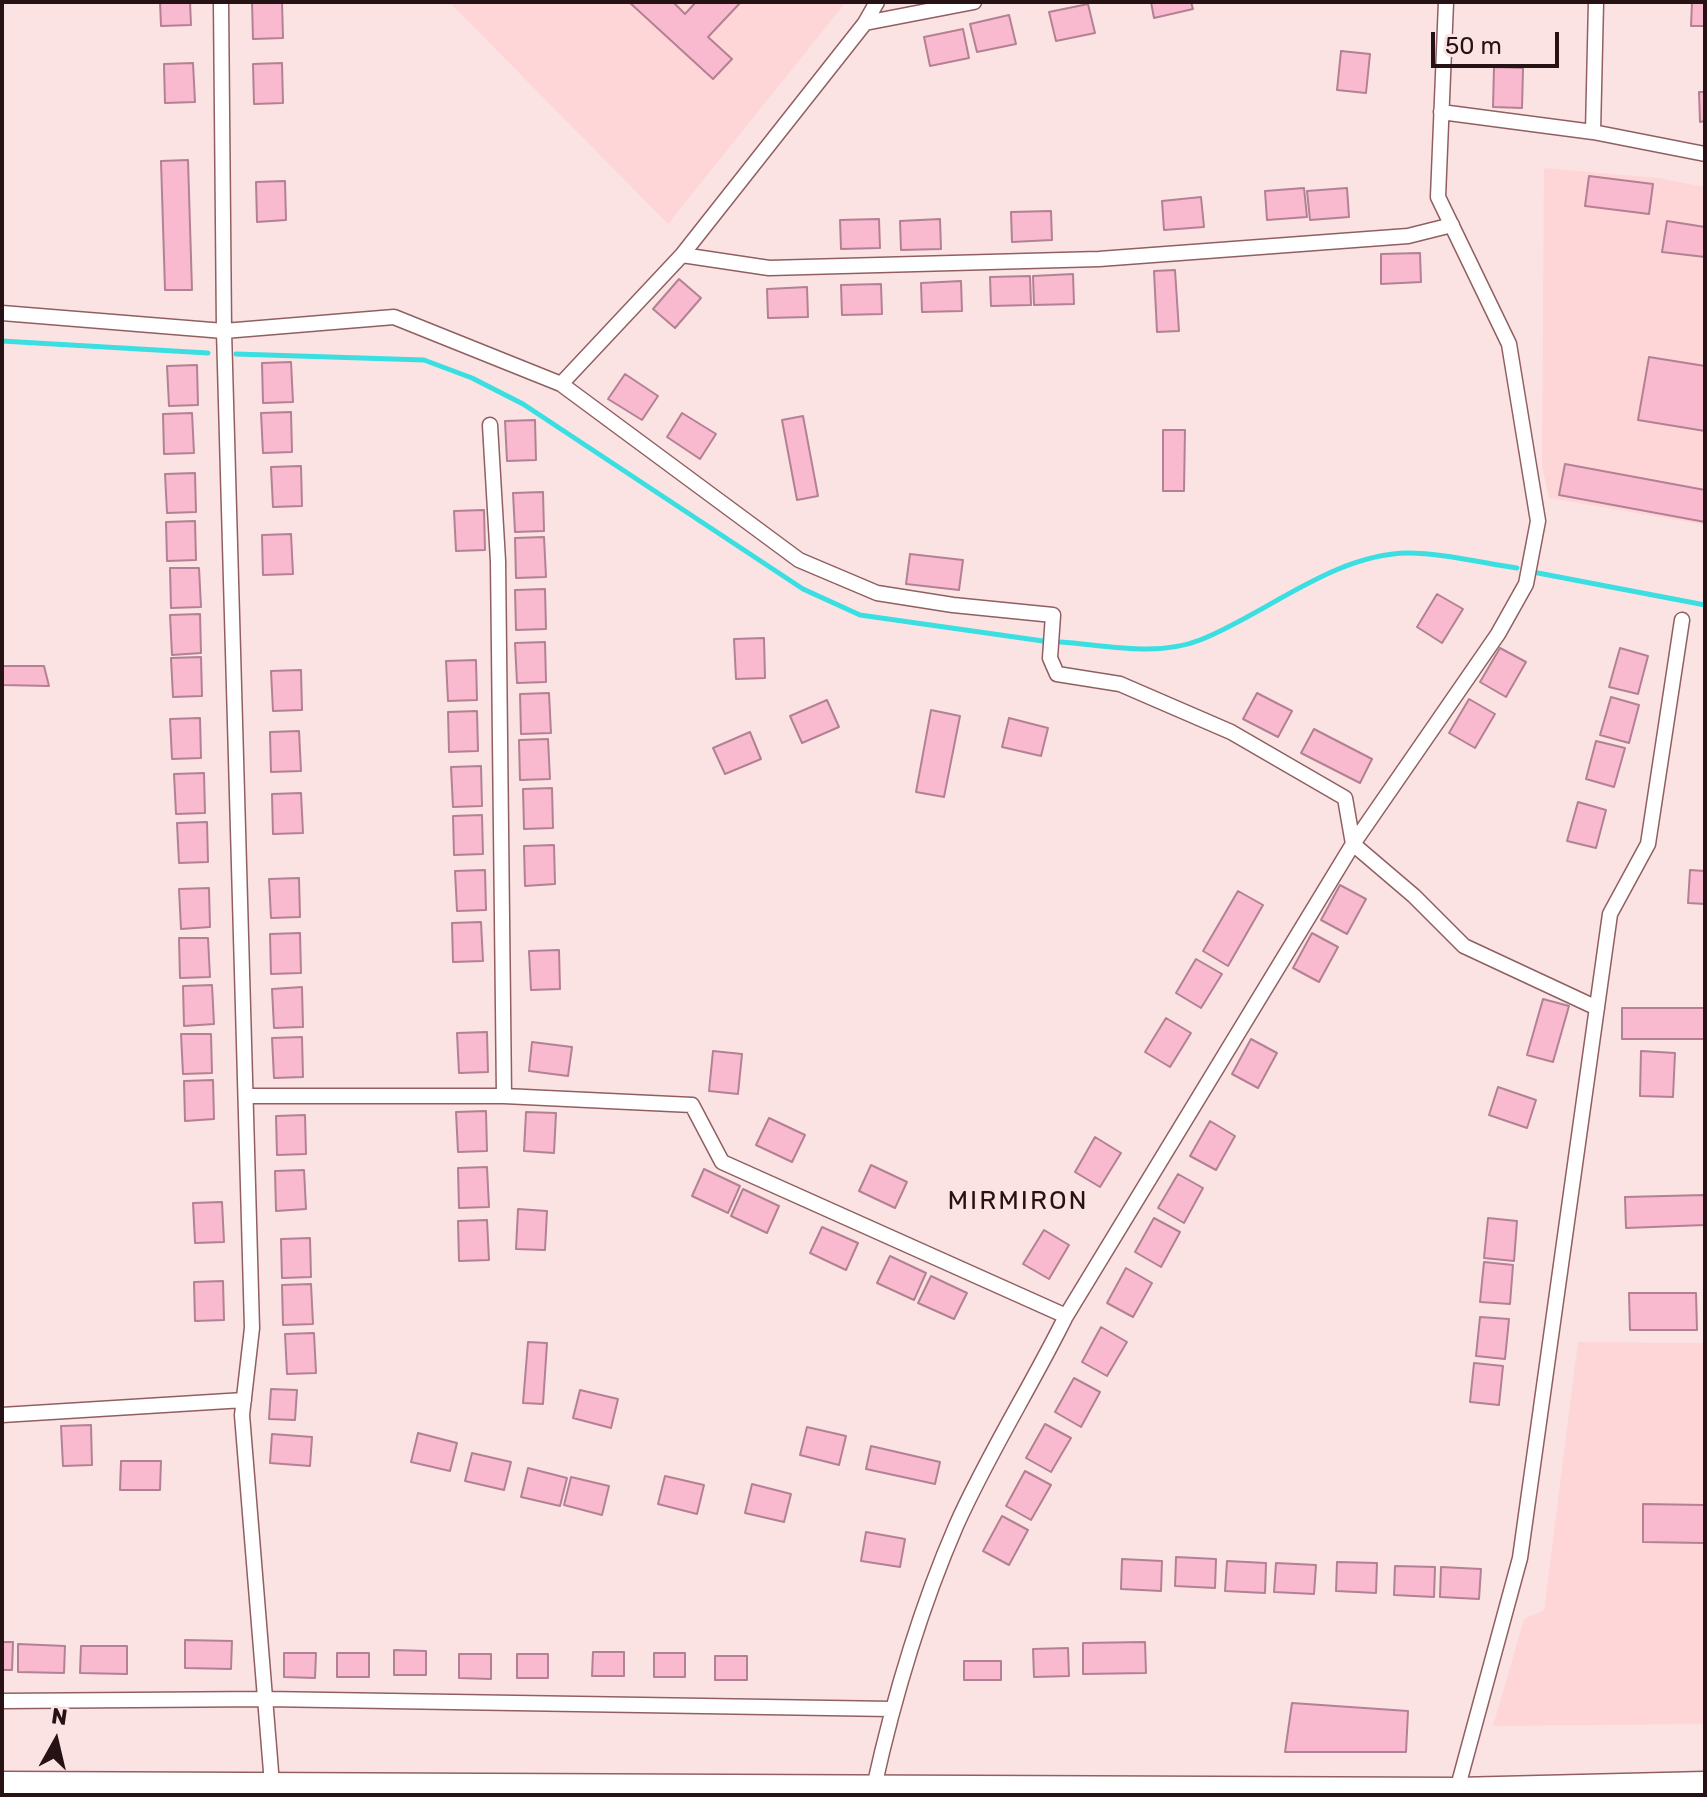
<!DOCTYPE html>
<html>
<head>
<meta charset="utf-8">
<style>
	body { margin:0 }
	#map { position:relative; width:1707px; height:1797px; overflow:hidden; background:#fbe3e3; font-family:Rubik,sans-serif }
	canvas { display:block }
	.frame { position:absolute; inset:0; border:4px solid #261214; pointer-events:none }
	.north { position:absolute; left:16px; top:1701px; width:80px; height:80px; -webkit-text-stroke:6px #fbe3e3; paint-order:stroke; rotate:8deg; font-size:22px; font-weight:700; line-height:32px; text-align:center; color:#261214 }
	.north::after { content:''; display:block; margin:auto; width:28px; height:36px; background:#261214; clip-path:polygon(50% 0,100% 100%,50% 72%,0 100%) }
	.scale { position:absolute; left:1431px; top:32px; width:128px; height:36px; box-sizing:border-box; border:4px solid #261214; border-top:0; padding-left:10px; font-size:24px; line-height:28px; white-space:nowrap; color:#261214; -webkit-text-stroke:6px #fbe3e3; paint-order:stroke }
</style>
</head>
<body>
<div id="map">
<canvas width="1707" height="1797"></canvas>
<div class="frame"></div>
<div class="north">N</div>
<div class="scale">50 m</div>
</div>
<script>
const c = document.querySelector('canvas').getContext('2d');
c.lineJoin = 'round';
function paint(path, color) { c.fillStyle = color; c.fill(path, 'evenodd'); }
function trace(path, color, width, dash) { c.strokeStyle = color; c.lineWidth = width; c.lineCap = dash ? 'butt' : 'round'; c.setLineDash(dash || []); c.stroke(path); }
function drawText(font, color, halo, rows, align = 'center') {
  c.font = font + ' Rubik,sans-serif'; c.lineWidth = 6; c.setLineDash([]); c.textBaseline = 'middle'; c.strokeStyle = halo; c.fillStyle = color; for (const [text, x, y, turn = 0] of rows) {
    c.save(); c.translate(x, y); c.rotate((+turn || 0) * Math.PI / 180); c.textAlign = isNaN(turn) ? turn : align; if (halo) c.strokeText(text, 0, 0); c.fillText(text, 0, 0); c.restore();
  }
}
paint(new Path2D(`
	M449,2h397l-178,222z
	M1544,168l115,10 46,9v338l-156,-27 -7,-32z
	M1578,1342l127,1v381l-212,2 31,-107 20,-9z`), '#ffd6d7');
trace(new Path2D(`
	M2,341l206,12
	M236,354l188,6 48,18 51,26 280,185 57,26 183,26
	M1538,573l167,32
	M1061,642c44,3 97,15 139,-2 66,-26 133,-86 208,-87 35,0 74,10 109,15`), '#3bdfe1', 5);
const building = new Path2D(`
	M160,2h30l1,23 -30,1z
	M252,2h30l1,36 -30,1z
	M629,2h44l12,12 11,-12h45l-33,35 24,22 -19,20z
	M1151,2h40l2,7 -39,9z
	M1692,2h13v24h-14z
	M1088,4l7,29 -39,8 -7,-29z
	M1009,15l7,29 -39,8 -7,-28z
	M963,29l6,29 -39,8 -6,-29z
	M1341,51l29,3 -4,39 -29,-3z
	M193,63l2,39 -30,1 -1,-39z
	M282,63l1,40 -29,1 -1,-40z
	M1494,67l29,1 -1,40 -29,-1z
	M1699,92h6v29l-5,1z
	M188,160l4,130h-27l-4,-129z
	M1589,176l64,8 -4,30 -64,-8z
	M285,181l1,39 -29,2 -1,-40z
	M1304,188l3,29 -40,3 -2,-29z
	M1347,188l2,29 -39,3 -3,-29z
	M1201,197l3,30 -40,3 -2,-29z
	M1051,211l1,29 -40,2 -1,-30z
	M879,219l1,29 -39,1 -1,-29z
	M940,219l1,30 -40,1 -1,-29z
	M1667,221l38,6v30l-43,-5z
	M1420,253l1,29 -40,2v-30z
	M1175,270l4,61 -22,1 -3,-61z
	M1073,274l1,30 -40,1 -1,-29z
	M1030,276l1,29 -40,1 -1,-29z
	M679,279l22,19 -26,30 -22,-19z
	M961,281l1,30 -40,1 -1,-29z
	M881,284l1,30 -40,1 -1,-30z
	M807,287l1,30 -40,1 -1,-29z
	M1649,357l56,9v65l-67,-11z
	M291,362l2,40 -30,1 -1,-40z
	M197,365l1,40 -29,1 -2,-40z
	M625,374l33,22 -16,24 -34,-21z
	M291,412l1,40 -29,1 -2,-40z
	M192,413l2,40 -30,1 -1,-40z
	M682,413l34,21 -16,25 -33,-22z
	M803,416l15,80 -21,4 -15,-80z
	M535,420l1,40 -29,1 -2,-40z
	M1163,430h22l-1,61h-21z
	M1565,464l140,26v32l-146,-27z
	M301,466l1,40 -29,1 -2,-40z
	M195,473l1,39 -29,1 -2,-39z
	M543,492l1,39 -29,1 -2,-39z
	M484,510l1,40 -29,1 -2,-40z
	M195,521l1,39 -29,1 -1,-39z
	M291,534l2,40 -30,1 -1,-40z
	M544,537l2,40 -30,1 -1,-40z
	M910,554l53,6 -4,30 -53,-6z
	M170,568h29l2,39 -30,1z
	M545,589l1,40 -30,1 -1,-40z
	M1437,594l26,15 -21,34 -25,-16z
	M200,614l1,39 -29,2 -2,-40z
	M764,638l1,40 -29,1 -2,-40z
	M545,642l1,40 -29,1 -2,-40z
	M1500,648l26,14 -20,35 -26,-15z
	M1620,648l28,8 -10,38 -29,-7z
	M201,657l1,39 -29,1 -2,-39z
	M476,660l1,40 -29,1 -2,-40z
	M2,666h42l5,20 -47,-1z
	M301,670l1,40 -29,1 -2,-40z
	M549,693l2,40 -30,1 -1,-40z
	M1257,693l35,18 -14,26 -35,-18z
	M1611,697l28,8 -10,38 -29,-8z
	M1469,699l26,15 -20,34 -26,-15z
	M827,700l12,27 -37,16 -12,-27z
	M931,710l29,6 -16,81 -28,-5z
	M477,711l1,40 -29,1 -1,-40z
	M200,718l1,40 -29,1 -2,-40z
	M1009,718l39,10 -7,28 -39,-9z
	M1314,729l58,30 -12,24 -59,-30z
	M299,731l2,40 -30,1 -1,-40z
	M750,732l11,27 -36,15 -12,-26z
	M548,739l2,40 -30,1 -1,-40z
	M1596,741l29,7 -11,39 -28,-8z
	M481,766l1,40 -29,1 -2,-40z
	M204,773l1,40 -29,1 -2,-40z
	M552,788l1,40 -29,1 -1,-40z
	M301,793l2,40 -30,1 -1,-40z
	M1578,802l28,8 -10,38 -29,-7z
	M482,815l1,39 -29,1 -1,-39z
	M207,822l1,40 -29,1 -2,-40z
	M554,845l1,39 -30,2 -1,-40z
	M485,870l1,40 -29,1 -2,-40z
	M1690,870l15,1v33l-17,-1z
	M299,878l1,39 -29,1 -2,-39z
	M1340,885l26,14 -19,35 -26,-14z
	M209,888l1,39 -29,2 -2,-40z
	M1238,891l25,14 -35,61 -25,-15z
	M481,922l2,39 -30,1 -1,-39z
	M300,933l1,40 -30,1 -1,-40z
	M1312,933l26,14 -19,35 -26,-14z
	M179,938h29l2,39 -30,1z
	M559,950l1,39 -29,1 -2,-39z
	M1196,959l26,15 -21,34 -25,-15z
	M212,985l2,39 -30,2 -1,-40z
	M302,987l1,40 -29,1 -2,-39z
	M1543,999l26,7 -16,56 -26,-7z
	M1622,1008h82v31h-82z
	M1166,1018l25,15 -21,34 -25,-15z
	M487,1032l1,40 -29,1 -2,-40z
	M181,1034h30l1,39 -29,1z
	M302,1037l1,40 -29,1 -2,-40z
	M1251,1039l26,14 -19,35 -26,-14z
	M532,1042l40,5 -4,29 -39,-5z
	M713,1051l29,3 -4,40 -29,-3z
	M1641,1051l34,2 -2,44 -33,-1z
	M213,1080l1,39 -29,2 -1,-40z
	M1498,1087l38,13 -9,28 -38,-13z
	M486,1111l1,40 -29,1 -2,-40z
	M526,1112l30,1 -2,40 -30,-2z
	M305,1115l1,39 -29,1 -1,-39z
	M769,1118l36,17 -13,27 -36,-17z
	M1210,1121l25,15 -19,34 -26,-14z
	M1095,1137l26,16 -21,34 -25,-15z
	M871,1165l36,17 -12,26 -36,-17z
	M487,1167l2,40 -30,1 -1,-40z
	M704,1169l36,17 -12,27 -36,-17z
	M304,1170l2,39 -30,2 -1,-40z
	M1178,1174l25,14 -19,35 -26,-15z
	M743,1189l36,17 -12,27 -36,-17z
	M1705,1195v30l-79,3 -1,-31z
	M222,1202l2,40 -29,1 -2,-40z
	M518,1209l29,2 -2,39 -29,-1z
	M1154,1218l26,14 -19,35 -26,-15z
	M1488,1218l29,3 -3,40 -30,-3z
	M487,1220l2,40 -30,1 -1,-40z
	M822,1227l36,16 -12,27 -36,-17z
	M1044,1230l25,15 -20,34 -26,-15z
	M310,1238l1,39 -29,1 -1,-39z
	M890,1256l36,17 -12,27 -37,-17z
	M1484,1262l29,3 -3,39 -30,-2z
	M1126,1268l26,15 -19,34 -26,-14z
	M931,1276l36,17 -13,26 -36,-16z
	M223,1281l1,39 -29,1 -1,-39z
	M311,1284l2,40 -30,1 -1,-40z
	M1629,1293h67l1,37h-67z
	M1480,1317l29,2 -4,40 -29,-3z
	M1101,1327l26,15 -20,34 -25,-14z
	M314,1333l2,40 -29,1 -2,-40z
	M528,1342l19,1 -4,61 -20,-1z
	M1474,1363l29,3 -4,39 -29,-3z
	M1074,1378l26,14 -19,35 -26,-15z
	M271,1389l26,1 -2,30 -26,-1z
	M580,1390l38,9 -7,29 -38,-10z
	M1045,1424l26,14 -20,34 -25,-14z
	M91,1425l1,40 -29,1 -2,-40z
	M807,1427l39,9 -7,29 -39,-10z
	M418,1433l39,10 -7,28 -39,-9z
	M272,1434l40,3 -2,29 -40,-3z
	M871,1446l69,16 -5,22 -69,-15z
	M472,1453l39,9 -7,28 -39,-9z
	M121,1461h40l-1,29h-40z
	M528,1468l39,10 -7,28 -39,-9z
	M1025,1471l26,14 -20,35 -25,-14z
	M665,1476l39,9 -7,29 -39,-10z
	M571,1477l38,9 -7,29 -38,-10z
	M752,1484l39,10 -7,28 -39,-9z
	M1643,1504l62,1v38l-62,-1z
	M1002,1516l26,14 -19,35 -26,-14z
	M866,1532l39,7 -5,28 -39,-6z
	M1176,1557l40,2 -1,29 -40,-2z
	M1122,1559l40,2 -1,30 -40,-2z
	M1227,1561l39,2 -1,30 -40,-2z
	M1337,1562l40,1 -1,30 -40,-2z
	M1276,1563l40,2 -2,29 -40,-2z
	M1395,1566l40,1 -1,30 -40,-2z
	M1441,1567l40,2 -2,30 -39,-2z
	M185,1640l47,1 -1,28 -46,-1z
	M2,1642h11l-1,28h-10z
	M1145,1642l1,31 -63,1v-31z
	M18,1644l47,2 -1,27 -46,-1z
	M81,1646h46v28l-47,-1z
	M1068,1648l1,28 -35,1 -1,-28z
	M394,1650l32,1v24h-32z
	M593,1652h31v24h-32z
	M284,1653h32l-1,25 -31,-1z
	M337,1653h32v24h-32z
	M654,1653h31v24h-31z
	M459,1654h32v25l-32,-1z
	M517,1654h31v24h-31z
	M715,1656h32v24h-32z
	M964,1661h37v19h-37z
	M1292,1703l116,8 -2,41h-121z`);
paint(building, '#f9bad0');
trace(building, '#b38193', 2);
const minor = new Path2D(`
	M221,2l3,329 28,997 -10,87 30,369
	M865,23l109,-21
	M1441,112l152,20 112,22
	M1593,132l3,-130
	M682,255l87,13 330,-9 309,-23 44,-11
	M2,313l222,18 170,-14 167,67 238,176 78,33 76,12 100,10 -3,43 7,16 63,10 111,48 114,66 8,46 61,52 50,50 133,62
	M561,384l121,-129 183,-232 12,-21
	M490,425l8,136 6,535
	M246,1096h258l188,9 30,57 344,154
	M2,1415l242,-15
	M2,1701l263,-2 626,10
	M874,1787c19,-86 47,-180 82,-261 32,-72 75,-139 110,-210l287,-472 145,-210 28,-50 12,-63 -29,-177 -71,-147 8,-195
	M1457,1790l63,-232 90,-644 38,-70 34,-224`);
const primary = new Path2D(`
	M2,1784l1455,6 248,-6`);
trace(minor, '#915f62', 17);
trace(primary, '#915f62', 27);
trace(minor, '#fff', 14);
trace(primary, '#fff', 24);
c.letterSpacing = '2px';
drawText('26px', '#261214', '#fbe3e3', [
	["MIRMIRON",1018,1201]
]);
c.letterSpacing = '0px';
</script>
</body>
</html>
